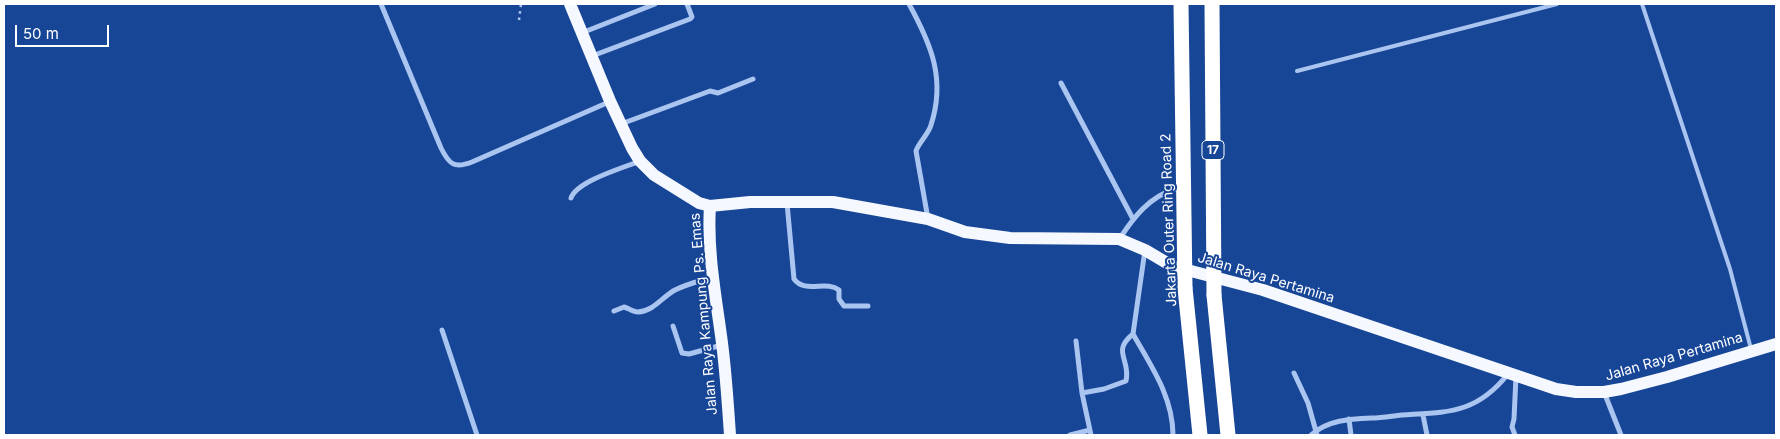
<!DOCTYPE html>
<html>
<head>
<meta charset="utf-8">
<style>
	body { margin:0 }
	#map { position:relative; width:1780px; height:439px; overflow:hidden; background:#184697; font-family:Inter,sans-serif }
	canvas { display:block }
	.frame { position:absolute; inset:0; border:5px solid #fff; pointer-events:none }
	.scale { position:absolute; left:15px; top:25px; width:94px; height:22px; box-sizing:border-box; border:2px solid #fff; border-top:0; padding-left:6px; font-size:15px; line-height:18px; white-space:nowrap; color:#fff; -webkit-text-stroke:4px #184697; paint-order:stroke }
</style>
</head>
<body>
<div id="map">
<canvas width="1780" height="439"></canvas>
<div class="frame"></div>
<div class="scale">50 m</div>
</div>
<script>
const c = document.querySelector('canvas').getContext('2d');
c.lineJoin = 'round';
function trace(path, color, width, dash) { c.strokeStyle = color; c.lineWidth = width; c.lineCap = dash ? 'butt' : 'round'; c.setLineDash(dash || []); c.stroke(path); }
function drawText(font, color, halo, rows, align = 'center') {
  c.font = font + ' Inter,sans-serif'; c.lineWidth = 4; c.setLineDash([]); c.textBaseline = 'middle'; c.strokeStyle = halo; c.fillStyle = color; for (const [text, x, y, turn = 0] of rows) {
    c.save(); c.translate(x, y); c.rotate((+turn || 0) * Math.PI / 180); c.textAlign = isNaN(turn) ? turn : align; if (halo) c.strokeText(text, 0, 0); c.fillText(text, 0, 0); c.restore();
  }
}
trace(new Path2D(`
	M519,20l2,-16`), '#abc5f1', 2.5, [2.5, 4]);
trace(new Path2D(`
	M1642,4l88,265 21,80
	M1297,71l260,-67`), '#abc5f1', 4);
trace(new Path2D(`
	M381,4l60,144c8,16 13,21 31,14l137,-60
	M909,4c22,40 37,75 22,121 -3,10 -12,17 -15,26l12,68
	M584,32l71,-28
	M592,56l98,-37 2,-2 -5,-13
	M1061,83l72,136
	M621,124l89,-33 8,2 35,-14
	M571,198c6,-17 52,-30 69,-37
	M787,203l7,76c11,15 32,1 45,11v9l5,7h24
	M1120,238c14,-21 29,-41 55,-49
	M614,311l10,-4c4,1 9,5 14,5 16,-1 24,-15 37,-22 12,-6 25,-9 37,-13
	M673,326l9,27 7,1 33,-9
	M442,330l35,105
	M1133,334c18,32 40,63 40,101
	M1076,341l6,52 9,42
	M1294,373l14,30 9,32
	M1604,392l17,43
	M1082,393l22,-4 22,-8c5,-22 -15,-29 7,-47l12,-84
	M1423,415l4,20
	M1349,419l2,16
	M1070,435l20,-5
	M1311,435c17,-15 38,-16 61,-17 10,0 20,-2 30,-3 46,-3 74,-1 106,-41
	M1515,435l-3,-8 2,-8 2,-43`), '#abc5f1', 5);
trace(new Path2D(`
	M570,4l40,97 22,47 8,13 14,14 45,28 11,3 40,-4h83l95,17 37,13 45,6 109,1 26,11 27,16 91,24 293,99 20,3h28l17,-3 46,-12 109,-33
	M710,206c-3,46 6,91 12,137 4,31 6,62 8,92`), '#f5f8ff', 12);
trace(new Path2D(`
	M1185,288l15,147
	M1214,295l14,140`), '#fff', 15);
trace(new Path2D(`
	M1181,4l4,284
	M1212,4l2,291`), '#fff', 15);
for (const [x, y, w] of [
	[1213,150,22]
]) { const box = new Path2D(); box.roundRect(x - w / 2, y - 9.5, w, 19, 4); c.fillStyle = '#184697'; c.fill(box); trace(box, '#fff', 1); }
drawText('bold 12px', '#fff', null, [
	["17",1213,150]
]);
drawText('14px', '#fff', '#184697', [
	["Jakarta Outer Ring Road 2",1169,220,-92],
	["Jalan Raya Pertamina",1266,278,17],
	["Jalan Raya Kampung Ps. Emas",704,314,-95],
	["Jalan Raya Pertamina",1674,357,-16]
]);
</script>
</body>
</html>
